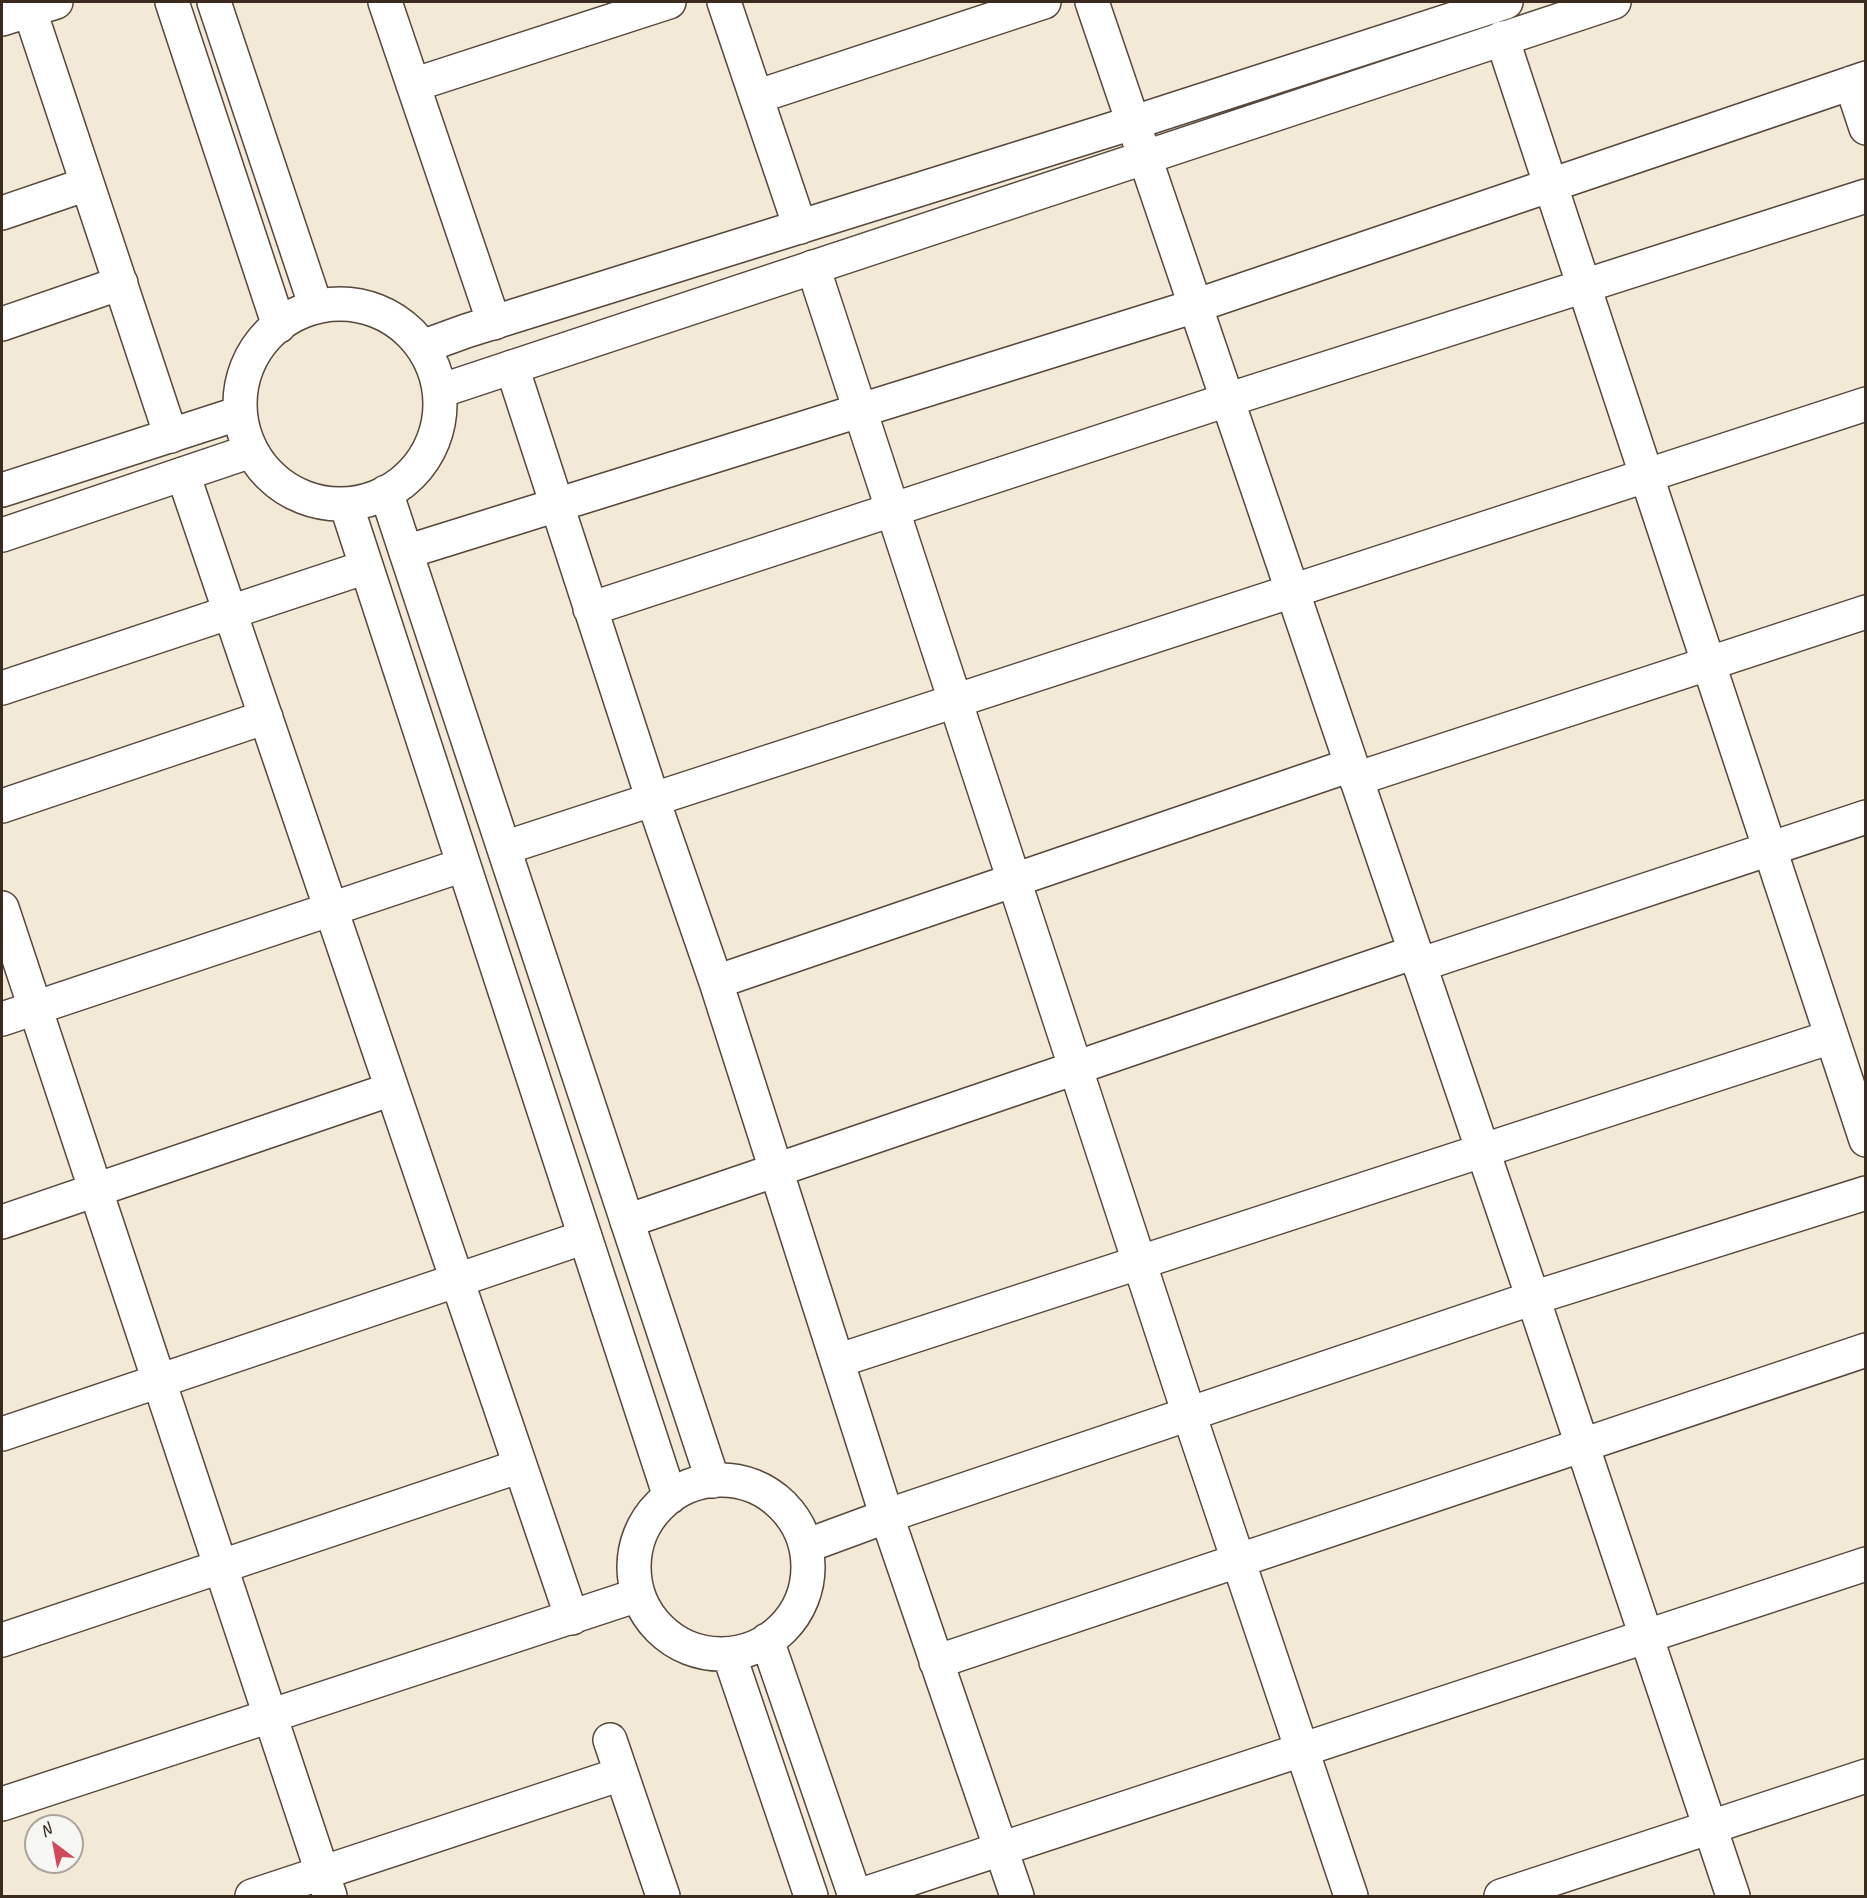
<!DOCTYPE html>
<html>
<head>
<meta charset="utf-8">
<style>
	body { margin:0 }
	#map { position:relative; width:1867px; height:1898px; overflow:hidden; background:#f2ead7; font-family:Caveat,sans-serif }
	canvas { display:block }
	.frame { position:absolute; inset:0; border:3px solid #3b2a1e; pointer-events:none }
	.north { position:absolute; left:24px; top:1814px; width:60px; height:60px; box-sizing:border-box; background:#f6f6f2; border:2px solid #aba49d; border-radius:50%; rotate:328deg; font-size:16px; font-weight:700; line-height:24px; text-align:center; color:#3b2a1e }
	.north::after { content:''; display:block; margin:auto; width:21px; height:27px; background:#d1495b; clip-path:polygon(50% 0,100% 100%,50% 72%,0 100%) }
</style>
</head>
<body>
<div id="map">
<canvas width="1867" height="1898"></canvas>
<div class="frame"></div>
<div class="north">N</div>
</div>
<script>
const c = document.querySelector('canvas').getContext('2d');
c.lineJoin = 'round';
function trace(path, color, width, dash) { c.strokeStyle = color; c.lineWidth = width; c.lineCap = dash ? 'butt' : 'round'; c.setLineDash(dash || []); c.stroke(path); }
const minor = new Path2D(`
	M27,2l144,434
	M385,2l109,321
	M724,2l76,225
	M2,19l54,-17
	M1502,38l364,1102
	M1851,83l15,45
	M413,85l256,-83
	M756,97l288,-95
	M2,213l85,-29
	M813,267l376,1147 162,482
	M2,324l119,-41
	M512,367l141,433 63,182 171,535 130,379
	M183,474l389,1144
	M406,552l789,-246 671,-228
	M590,609l637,-209 639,-204
	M2,688l364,-121
	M1356,779l510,-167
	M2,806l264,-89
	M504,848l1362,-444
	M2,908l328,988
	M1419,965l447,-148
	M716,982l635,-217
	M2,1019l461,-154
	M627,1221l788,-269
	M2,1222l390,-133
	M837,1361l994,-324
	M2,1434l583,-197
	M2,1640l518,-174
	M936,1662l930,-312
	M610,1740l53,156
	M252,1896l369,-122
	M858,1896l1008,-332
	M1501,1896l365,-120`);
const tertiary = new Path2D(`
	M172,2l107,324
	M214,2l102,305
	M1092,2l441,1296 200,598
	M240 404a100 100 0 1 1 200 0a100 100 0 1 1-200 0Z
	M422,347l44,-16 666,-208 374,-121
	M440,391l1174,-389
	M2,490l238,-77
	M386,492l327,989
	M346,504l324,993
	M2,535l249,-84
	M634 1567a87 87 0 1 1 174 0a87 87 0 1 1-174 0Z
	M806,1546l95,-35 632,-213 333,-105
	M767,1640l88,256
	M729,1654l82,242
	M2,1804l636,-209`);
trace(minor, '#56473a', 36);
trace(tertiary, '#56473a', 36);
trace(minor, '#fff', 33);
trace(tertiary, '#fff', 33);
</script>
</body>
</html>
